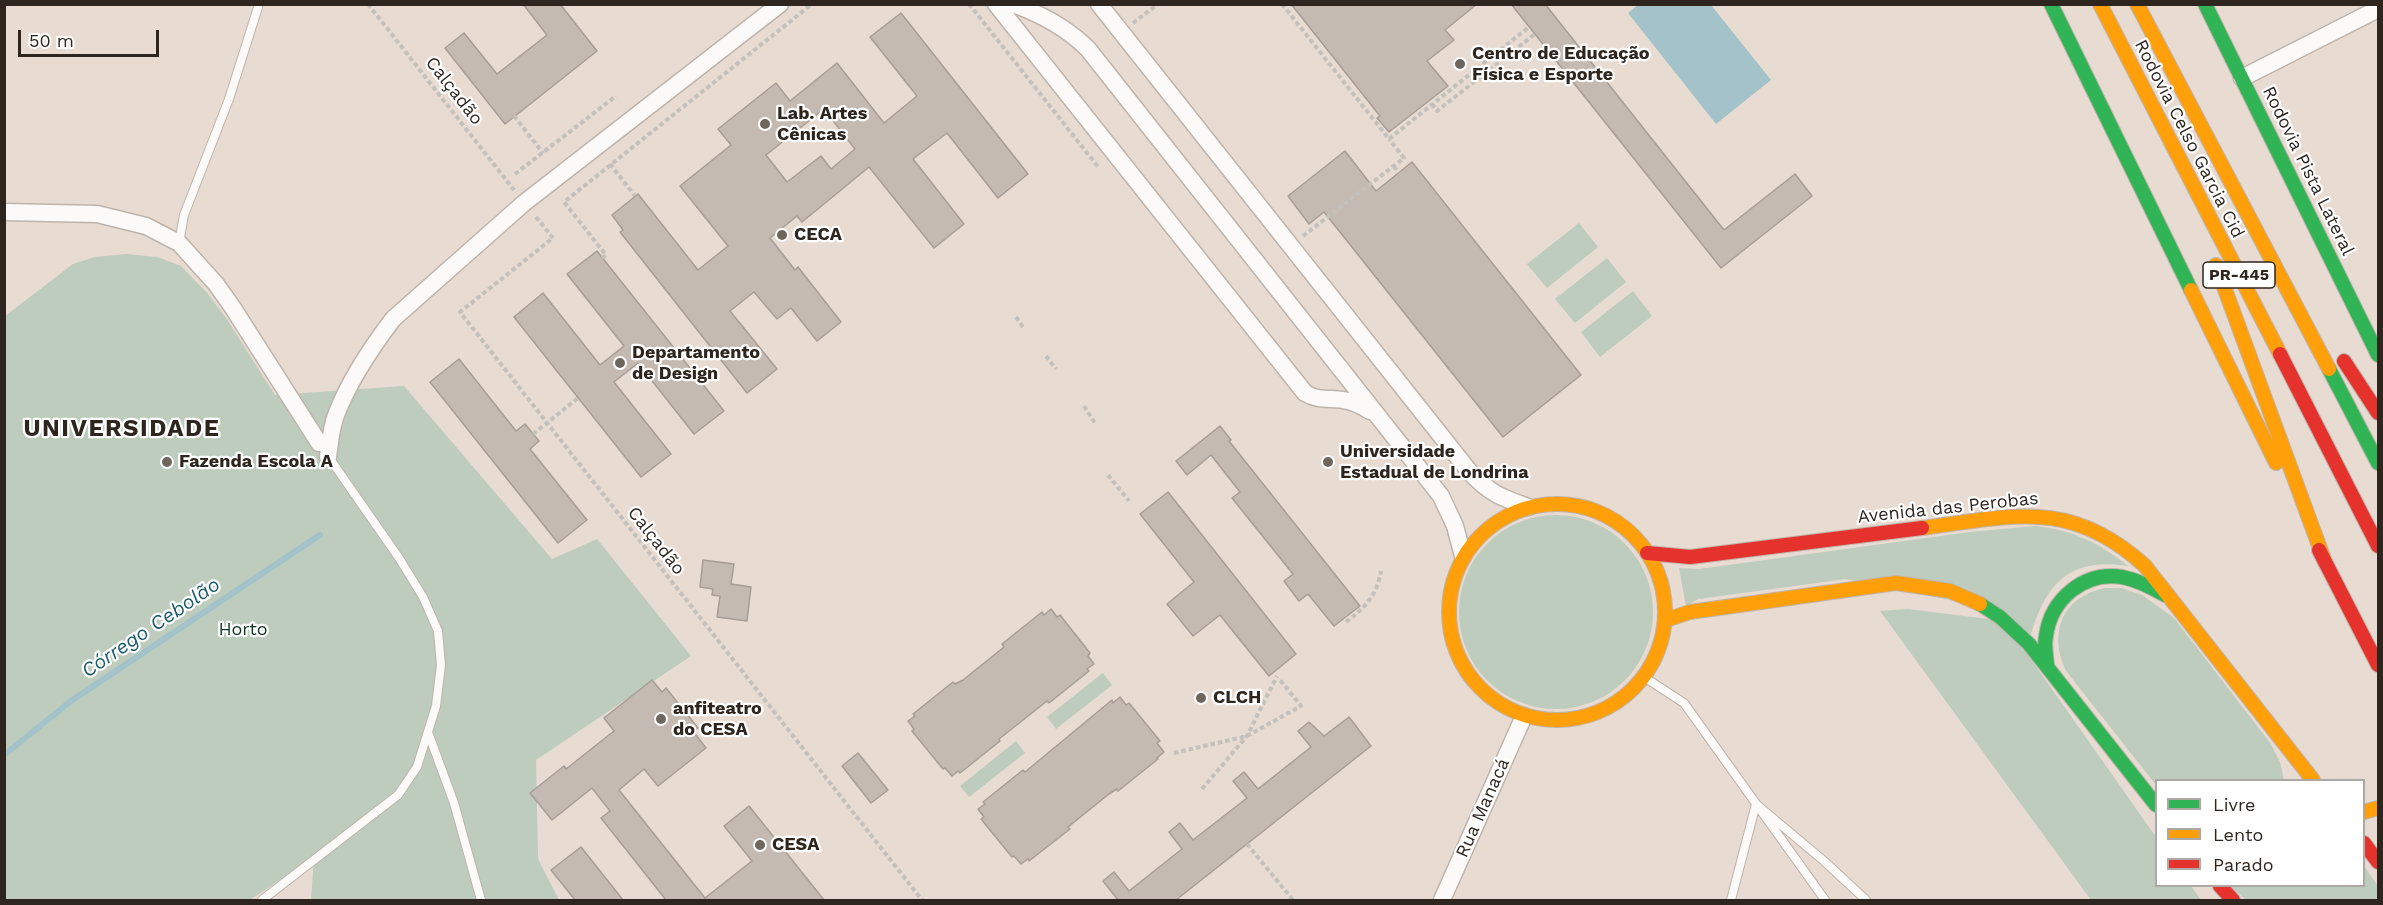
<!DOCTYPE html>
<html>
<head>
<meta charset="utf-8">
<style>
	body { margin:0 }
	#map { position:relative; width:2383px; height:905px; overflow:hidden; background:#e8dbd1; font-family:"Work Sans",sans-serif }
	canvas { display:block }
	.frame { position:absolute; inset:0; border:6px solid #2d251e; pointer-events:none }
	.legend { position:absolute; left:2155px; top:779px; width:210px; height:108px; box-sizing:border-box; background:#fff; border:2px solid #aba8a5; margin:0; padding:8px 10px; list-style:none; font-size:18px; color:#2d251e }
	.legend li { display:flex; align-items:center; gap:12px; height:30px }
	.legend b { width:30px; border:2px solid #aba8a5 }
	.scale { position:absolute; left:18px; top:30px; width:141px; height:27px; box-sizing:border-box; border:3px solid #2d251e; border-top:0; padding-left:8px; font-size:18px; line-height:21px; white-space:nowrap; color:#2d251e; -webkit-text-stroke:4px #fff; paint-order:stroke }
</style>
</head>
<body>
<div id="map">
<canvas width="2383" height="905"></canvas>
<div class="frame"></div>
<ul class="legend">
<li><b style="height:8px;background:#30b455"></b>Livre</li>
<li><b style="height:8px;background:#ff9f0a"></b>Lento</li>
<li><b style="height:8px;background:#e5322d"></b>Parado</li>
</ul>
<div class="scale">50 m</div>
</div>
<script>
const c = document.querySelector('canvas').getContext('2d');
c.lineJoin = 'round';
function paint(path, color) { c.fillStyle = color; c.fill(path, 'evenodd'); }
function trace(path, color, width, dash) { c.strokeStyle = color; c.lineWidth = width; c.lineCap = dash ? 'butt' : 'round'; c.setLineDash(dash || []); c.stroke(path); }
function drawText(font, color, halo, rows, align = 'center') {
  c.font = font + ' "Work Sans",sans-serif'; c.lineWidth = 4.5; c.setLineDash([]); c.textBaseline = 'middle'; c.strokeStyle = halo; c.fillStyle = color; for (const [text, x, y, turn = 0] of rows) {
    c.save(); c.translate(x, y); c.rotate((+turn || 0) * Math.PI / 180); c.textAlign = isNaN(turn) ? turn : align; if (halo) c.strokeText(text, 0, 0); c.fillText(text, 0, 0); c.restore();
  }
}
paint(new Path2D(`
	M1579,223l19,24 -51,41 -20,-24z
	M126,254l31,3 24,9 27,28 18,24 49,77 129,-9 148,173 45,-20 94,117 -155,104 2,99 21,41h-248l3,-43 -64,43h-245v-584l68,-52 22,-7z
	M1607,258l19,24 -51,41 -20,-24z
	M1633,291l19,25 -52,41 -19,-25z
	M1459 612a97 97 0 1 1 194 0a97 97 0 1 1-194 0Z
	M2035,526c36,3 66,18 93,40 -59,-9 -82,17 -98,71l-25,-26 -159,-32 -148,20 -12,7 -7,-38 20,1 271,-37z
	M2105,588h17l20,7 32,23 97,126 9,18 4,18h-128v5l-90,-114c-18,-39 -4,-74 39,-83z
	M1908,609l96,12 152,216v49h35l10,14h-110l-211,-289z
	M1103,673l9,12 -56,44 -9,-12z
	M1016,741l9,12 -56,44 -9,-11z
	M2364,866l14,20v14h-132l-16,-14h134z`), '#bdccbd');
paint(new Path2D(`
	M1639,4l72,1 60,75 -55,44 -88,-111z`), '#a3c2c9');
trace(new Path2D(`
	M4,755l67,-54 249,-166`), '#a3c2c9', 6);
const building = new Path2D(`
	M523,4h37l37,47 -92,73 -60,-76 19,-15 33,41 50,-39z
	M1291,4h186l-32,26 9,10 -27,21 21,25 -59,46 -12,-14 3,-2z
	M1511,4h34l179,226 71,-56 17,22 -91,72z
	M901,13l127,161 -30,24 -51,-65 -34,26 51,65 -30,24 -65,-81 -67,55 -5,-6 -27,22 25,32 3,-3 43,55 -24,19 -26,-33 -14,11 -23,-27 -24,19 47,58 -30,24 -127,-161 3,-2 -11,-15 26,-21 60,76 30,-24 -48,-60 51,-41 -13,-16 58,-46 14,18 47,-38 47,60 33,-27 -47,-59zM824,109l31,40 -24,20 -10,-13 -34,26 -21,-27z
	M1345,151l31,40 36,-29 169,213 -78,62 -179,-225 -15,12 -21,-28z
	M597,251l127,160 -30,23 -56,-71 -24,19 57,72 -30,23 -127,-160 29,-24 57,72 24,-19 -57,-72z
	M459,359l57,72 9,-7 14,17 -9,8 57,71 -29,23 -128,-161z
	M1220,426l11,14 -2,1 131,165 -26,20 -26,-32 -9,7 -15,-20 9,-7 -61,-76 8,-6 -29,-37 -24,20 -11,-14z
	M1168,492l128,162 -27,22 -49,-61 -27,21 -26,-32 27,-22 -54,-68z
	M703,560l31,4 -3,20 20,3 -4,34 -30,-4 3,-21 -8,-1 1,-6 -13,-2z
	M1051,609l6,8 3,-2 30,38 -2,3 6,8 -7,5 2,2 -40,32 -2,-2 -48,38 1,2 -40,32 -2,-2 -6,5 -7,-8 -2,1 -31,-38 2,-2 -6,-8 7,-5 -2,-2 40,-32 2,2 8,-4 41,-33 -2,-3 40,-32 2,3z
	M652,680l10,12 4,-4 32,40 -5,3 13,17 -48,38 -14,-17 -25,21 86,108 47,-37 -28,-35 25,-20 75,94h-158l-65,-82 9,-7 -18,-23 -40,32 -22,-27 34,-27 2,3 48,-38 -10,-13z
	M1120,697l6,8 3,-2 31,38 -3,2 7,9 -7,6 1,1 -40,32 -1,-2 -8,5 -41,33 2,2 -41,32 -1,-2 -7,5 -7,-8 -2,1 -31,-38 3,-2 -6,-8 7,-5 -2,-2 40,-32 2,2 87,-72 1,3z
	M1349,717l22,29 -195,154h-58l-15,-19 11,-9 15,19 53,-42 -13,-17 11,-9 13,17 54,-42 -14,-17 11,-9 14,17 53,-42 -13,-16 11,-9 15,14z
	M858,753l30,37 -17,13 -29,-37z
	M581,847l42,53h-48l-24,-30z`);
paint(building, '#c4bab2');
trace(building, '#a79d96', 1.5);
const lane = new Path2D(`
	M179,243l5,-28 45,-116 30,-95
	M1644,677l40,26 141,197
	M429,735l25,68 27,97
	M262,900l136,-105 19,-28 19,-61 5,-41 -3,-34 -15,-34 -24,-39 -71,-102
	M1731,900l25,-96 68,57 42,39`);
const street = new Path2D(`
	M996,4l309,389c13,8 24,5 38,7 10,1 19,6 27,11
	M1013,4c28,10 54,24 75,45l353,447 14,30 8,30
	M1099,4l370,467c20,22 31,26 59,36
	M2242,78l136,-69
	M4,212l93,2 49,12 33,17 37,41 17,24 86,135
	M328,457c2,-14 3,-29 8,-42 13,-34 35,-67 57,-96l131,-116 256,-199
	M1442,900l82,-184`);
const fast = new Path2D(`
	M2051,4l140,286
	M2205,4l173,351
	M2329,369l49,94
	M1980,604l20,13 29,27 127,161
	M2047,664c-1,-9 -3,-19 -1,-28 5,-37 38,-65 76,-59 16,3 29,10 43,18`);
const slow = new Path2D(`
	M2100,4l180,350
	M2137,4l192,365
	M2216,265l109,297
	M2191,290l85,173
	M1449 612a108 108 0 1 1 216 0a108 108 0 1 1-216 0Z
	M1922,528c90,-12 149,-30 223,38l168,214
	M1666,620l24,-8 206,-29 54,8 30,13
	M2364,812l14,-4`);
const jam = new Path2D(`
	M2280,354l98,192
	M2344,361l34,52
	M2319,550l59,115
	M1647,553l43,4 232,-29
	M2364,843l14,19
	M2220,886l13,14`);
trace(lane, '#beb4ac', 10);
trace(street, '#beb4ac', 19);
trace(fast, '#beb4ac', 16);
trace(slow, '#beb4ac', 16);
trace(jam, '#beb4ac', 16);
trace(new Path2D(`
	M368,4l146,186
	M969,4l130,164
	M1282,4l107,135 140,-112
	M1133,23l25,-19
	M1432,104l5,7 98,-77
	M514,116l29,37
	M610,164l25,32
	M1394,166l4,7
	M515,174l101,-78
	M536,217l17,21 -93,74 462,588
	M1303,236l101,-78 -15,-19
	M602,258l4,-3 -42,-53 248,-198
	M1016,317l7,10
	M1046,356l10,13
	M1084,406l11,17
	M533,434l45,-36
	M1108,475l21,26
	M1346,622c19,-14 31,-27 35,-51
	M1174,753l73,-17 54,-30 -21,-26
	M1202,789l45,-53 30,-60
	M1247,844l46,56`), '#c4c0bb', 4, [4.5, 3]);
trace(lane, '#fcfaf8', 8);
trace(street, '#fcfaf8', 16);
trace(fast, '#30b455', 14);
trace(slow, '#ff9f0a', 14);
trace(jam, '#e5322d', 14);
for (const [x, y, r, color] of [
	[1460,64,6,"#6e655d"],
	[765,124,6,"#6e655d"],
	[782,235,6,"#6e655d"],
	[620,363,6,"#6e655d"],
	[167,462,6,"#6e655d"],
	[1328,462,6,"#6e655d"],
	[1201,698,6,"#6e655d"],
	[661,719,6,"#6e655d"],
	[760,845,6,"#6e655d"]
]) { const dot = new Path2D(); dot.arc(x, y, r, 0, 2 * Math.PI); c.fillStyle = color; c.fill(dot); trace(dot, '#fff', 2); }
for (const [x, y, w] of [
	[2239,275,72]
]) { const box = new Path2D(); box.roundRect(x - w / 2, y - 13, w, 26, 4.5); c.fillStyle = '#fff'; c.fill(box); trace(box, '#2d251e', 1.5); }
drawText('bold 16px', '#2d251e', null, [
	["PR-445",2239,275]
]);
drawText('bold 18px', '#2d251e', '#fff', [
	["Centro de Educação",1472,54],
	["Física e Esporte",1472,75],
	["Lab. Artes",777,114],
	["Cênicas",777,135],
	["CECA",794,235],
	["Departamento",632,353],
	["de Design",632,374],
	["Universidade",1340,452],
	["Estadual de Londrina",1340,473],
	["Fazenda Escola A",179,462],
	["CLCH",1213,698],
	["anfiteatro",673,709],
	["do CESA",673,730],
	["CESA",772,845]
], 'left');
drawText('18px', '#2d251e', '#fff', [
	["Calçadão",454,91,52],
	["Rodovia Celso Garcia Cid",2189,139,63],
	["Rodovia Pista Lateral",2308,171,64],
	["Avenida das Perobas",1948,508,-6],
	["Calçadão",656,541,52],
	["Rua Manacá",1483,808,-66]
]);
drawText('18px', '#0d3425', '#fff', [
	["Horto",243,630]
]);
drawText('italic 20px', '#195b6b', '#fff', [
	["Córrego Cebolão",151,628,-34]
]);
c.letterSpacing = '1.5px';
drawText('bold 24px', '#2d251e', '#fff', [
	["UNIVERSIDADE",122,429]
]);
c.letterSpacing = '0px';
</script>
</body>
</html>
